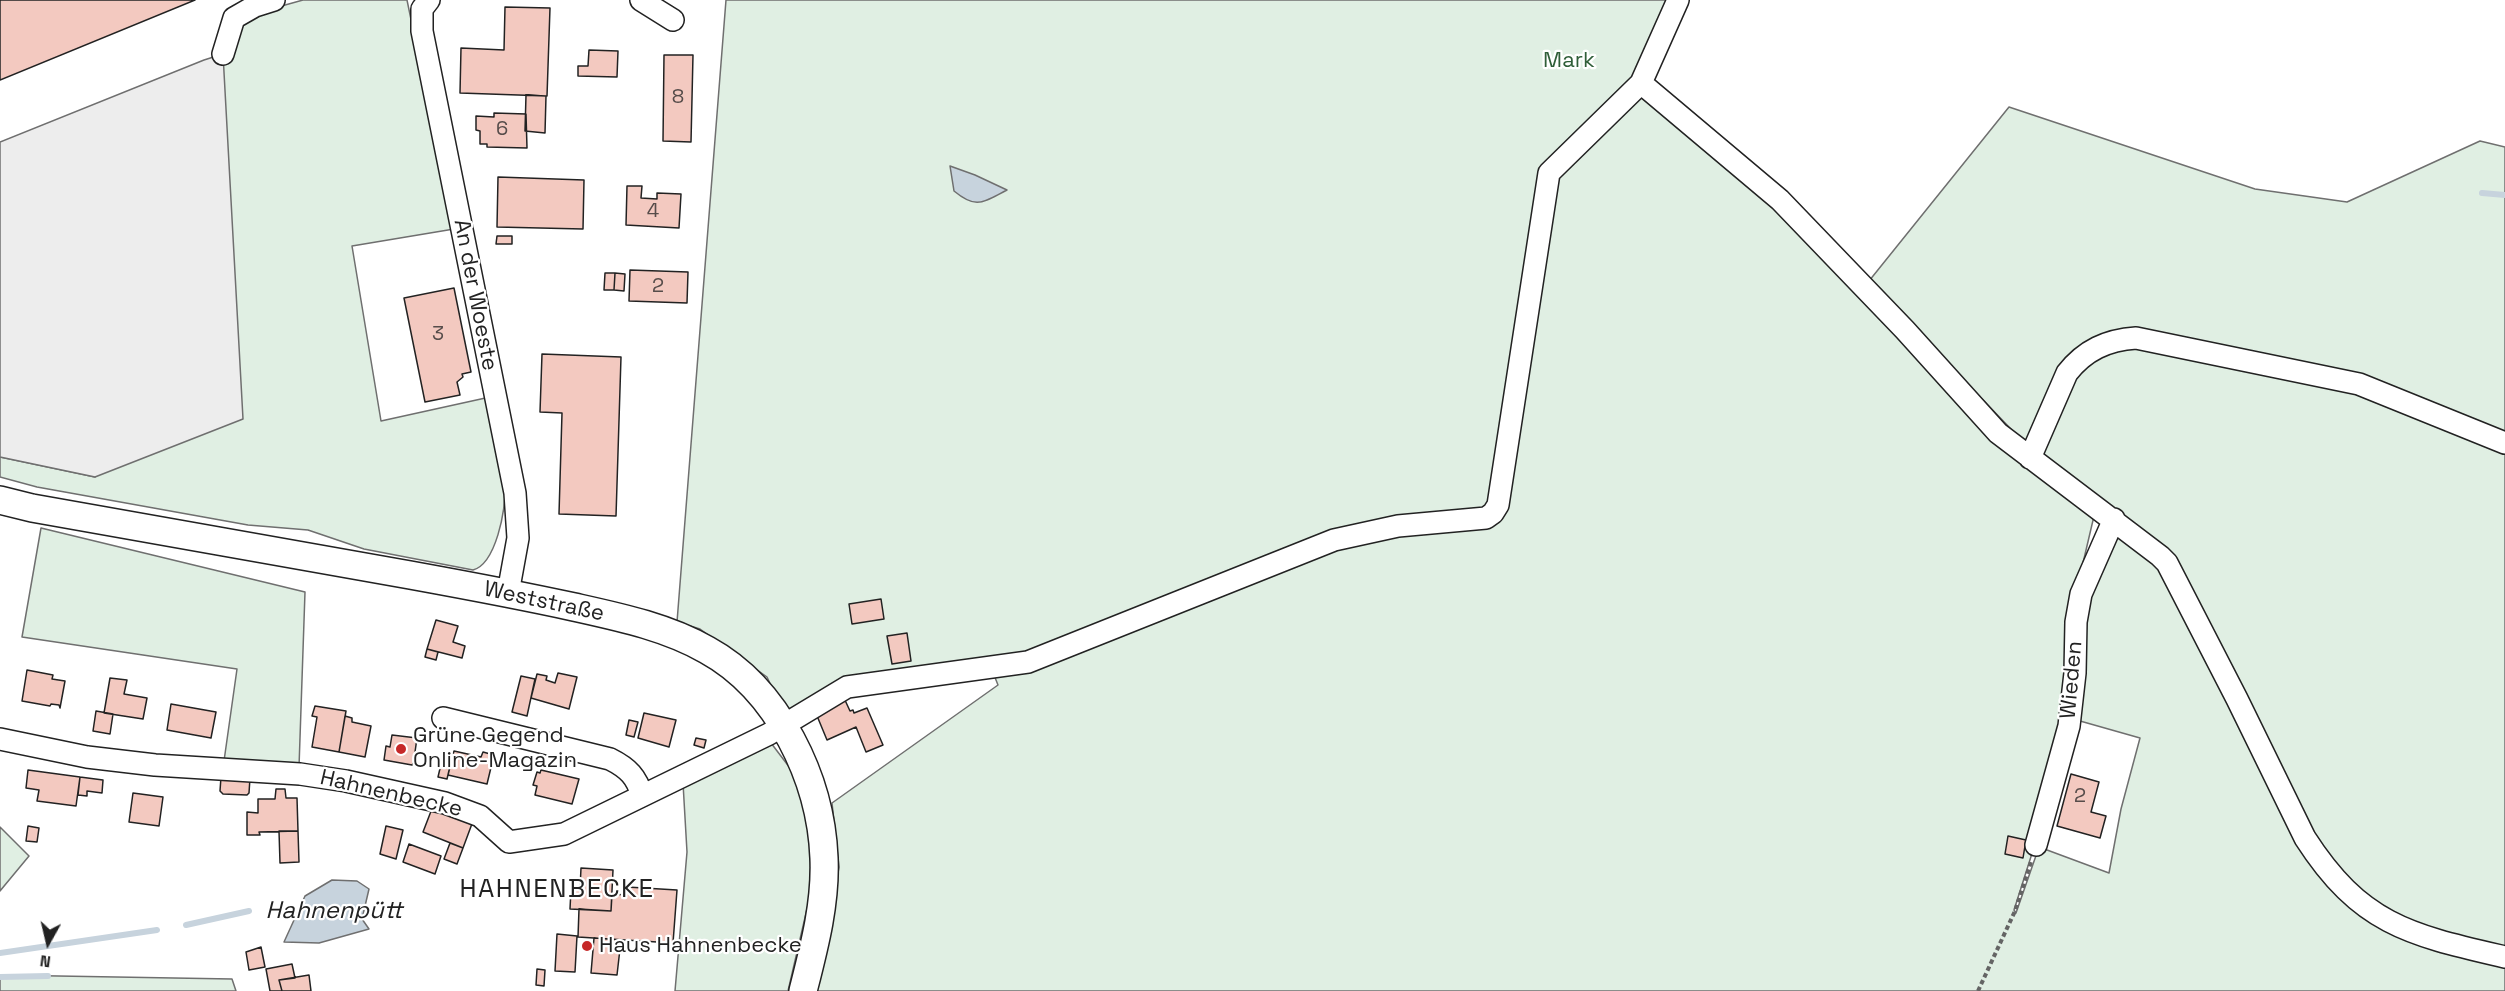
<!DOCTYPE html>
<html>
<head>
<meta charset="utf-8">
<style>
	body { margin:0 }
	#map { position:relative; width:2505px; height:991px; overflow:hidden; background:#fff; font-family:"Space Grotesk",sans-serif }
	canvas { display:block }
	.north { position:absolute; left:18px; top:913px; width:60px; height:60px; -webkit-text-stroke:4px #fff; paint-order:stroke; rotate:188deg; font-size:16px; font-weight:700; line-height:24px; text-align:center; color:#222 }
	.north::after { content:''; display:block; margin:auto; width:21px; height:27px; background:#222; clip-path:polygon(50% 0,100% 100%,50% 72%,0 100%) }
</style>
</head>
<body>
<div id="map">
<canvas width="2505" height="991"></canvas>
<div class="north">N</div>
</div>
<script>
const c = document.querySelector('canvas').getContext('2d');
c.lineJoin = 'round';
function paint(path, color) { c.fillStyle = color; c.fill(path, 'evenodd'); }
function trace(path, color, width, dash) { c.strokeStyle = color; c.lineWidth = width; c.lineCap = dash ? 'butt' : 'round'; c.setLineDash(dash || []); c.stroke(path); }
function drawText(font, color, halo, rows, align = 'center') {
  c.font = font + ' "Space Grotesk",sans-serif'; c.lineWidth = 4.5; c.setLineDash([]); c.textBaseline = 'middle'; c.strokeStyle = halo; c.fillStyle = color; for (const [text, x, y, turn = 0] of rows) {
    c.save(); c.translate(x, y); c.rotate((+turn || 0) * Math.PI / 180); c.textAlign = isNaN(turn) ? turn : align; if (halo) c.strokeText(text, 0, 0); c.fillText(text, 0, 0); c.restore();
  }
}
const green = new Path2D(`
	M303,0h104l47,229 -102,17 29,175 109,-24c4,30 12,61 15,91 1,21 -9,76 -32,82l-109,-21 -56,-19 -60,-5 -211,-38 -37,-10v-20l95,20 128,-423 15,-27 22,-15z
	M726,0h950l-38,82 -94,88 -52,338 -95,11 -370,136 -182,29 -60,32 -18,-39 -67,-48 -23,-7z
	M1642,87l134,121 318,308 -15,64 -11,104 -33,160 -21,66 2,3 23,-66 70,26 12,-64 19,-71 -67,-19 17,-124 25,-70 51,31 -130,-102 23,-57 30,-41 47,-16 223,45 146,61v545h-1688l22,-124 -7,-64 166,-118 -6,-15 345,-121 64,-19 85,-1 16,-13 51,-341z
	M2009,107l246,82 92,13 133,-61 25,6v294l-146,-60 -224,-48 -52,15 -52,102 -162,-169z
	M41,528l264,64 -6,175 -75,-6 13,-92 -215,-32z
	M771,743l19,25 14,28 7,61 -1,39 -22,95h-113l12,-139 -4,-69z
	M0,827l29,29 -29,35z
	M0,975l232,4 4,12h-236z`);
paint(green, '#e0efe3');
trace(green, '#6f6f6f', 1.5);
const parking = new Path2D(`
	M223,54l20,365 -148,58 -95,-20v-315l204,-82z`);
paint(parking, '#ededed');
trace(parking, '#6f6f6f', 1.5);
const water = new Path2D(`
	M950,166l25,9 32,15c-24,12 -30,20 -53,1z
	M332,880l25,1 12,8 -7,30 7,10 -50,14 -35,-1 21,-46z`);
paint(water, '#c7d3dd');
trace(water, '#6f6f6f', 1.5);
trace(new Path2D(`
	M2482,193l23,2
	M186,925l63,-14
	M0,953l157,-23
	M0,977l48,-1`), '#c7d3dd', 6);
const building = new Path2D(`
	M0,0h195l-195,80z
	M505,7l45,1 -3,88 -87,-3 1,-45 43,2z
	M589,50l29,1 -1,26 -39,-1v-10h10z
	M664,55h29l-2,87 -28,-1z
	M526,95l20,1 -1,37 -20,-2z
	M494,113l32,1 1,34 -40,-1v-3h-7v-13l-4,-1v-14l18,1z
	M498,177l86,3 -1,49 -86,-2z
	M627,186h15l-1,12 16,1v-6l24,1 -2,34 -53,-3z
	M497,236h15v8h-16z
	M630,270l58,2 -1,31 -58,-2z
	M605,273h10l-1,17h-10z
	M615,273l10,1 -1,17 -10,-1z
	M454,288l17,84 -9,2 1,3 -6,5 3,13 -35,7 -21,-104z
	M542,354l79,3 -5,159 -57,-2 3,-101 -22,-1z
	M881,599l3,20 -32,5 -3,-20z
	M436,620l22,6 -5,16 12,4 -3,12 -35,-9z
	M907,633l4,28 -19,3 -5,-28z
	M427,649l11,3 -2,8 -11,-3z
	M27,670l26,5 -1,4 13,2 -5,27 -1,-3 -8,-1 -1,2 -28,-5z
	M558,673l19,4 -8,32 -38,-11 6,-24 10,2 -1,4 9,3z
	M521,676l14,3 -8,37 -15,-4z
	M110,678l17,2 -3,14 23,4 -4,21 -39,-6z
	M844,698l6,13 3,-1 1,3 13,-5 16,37 -17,7 -10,-25 -29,13 -12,-29z
	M171,704l45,8 -5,26 -44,-8z
	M315,706l31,5 -7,41 -27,-5 5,-30 -5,-1z
	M96,711l17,3 -3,20 -17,-3z
	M644,713l32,7 -7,27 -31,-9z
	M345,716l7,2v4l19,4 -6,31 -26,-5z
	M629,720l9,2 -4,15 -8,-2z
	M392,735l25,3 -2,14 1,8 -4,5 -28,-5 2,-14 4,1z
	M696,738l10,2 -2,8 -10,-3z
	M454,751l27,6 2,-5 11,3 -7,29 -39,-9z
	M442,760l9,2 -4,17 -9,-2z
	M28,770l52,7 -4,29 -39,-5 2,-11 -13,-2z
	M541,770l38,9 -7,25 -37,-9 2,-9 -4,-1 4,-13 3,1z
	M2071,774l28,8 -8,30 15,4 -6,22 -43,-12z
	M80,777l23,3 -1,13 -15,-2v5l-9,-1z
	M221,777l29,1 -1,15 -2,2 -24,-1 -3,-3z
	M276,789h9l1,9h11l1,33 -39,1 1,3h-13v-23l11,1v-14h17z
	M133,793l30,4 -4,29 -30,-4z
	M433,806l40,15 -10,27 -40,-16z
	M28,826l11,2 -2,14 -11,-1z
	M386,826l17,4 -7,29 -16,-5z
	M279,831h19l1,31 -19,1z
	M2008,836l18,4 -3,18 -18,-4z
	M450,843l13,5 -6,16 -13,-5z
	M409,844l32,12 -6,18 -32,-12z
	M581,868l32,2 -2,41 -41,-2 1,-20h9z
	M627,887l50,3 -4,53 -95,-6 1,-28 32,2 1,-17 14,1z
	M557,934l20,2 -2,36 -20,-1z
	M594,938l27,2 -4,35 -26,-2z
	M261,947l4,20 -16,3 -3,-18z
	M292,964l3,14 -16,2 3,11h-12l-4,-22z
	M537,969l8,1 -1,16 -8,-1z
	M309,975l2,16h-29l-3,-11z`);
paint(building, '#f3c9c0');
trace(building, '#222', 1.5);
const minor = new Path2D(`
	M429,0l-7,9v22l93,462 3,45 -10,55
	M641,0l32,20
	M223,54l11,-36 21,-12 19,-6
	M1641,83l139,117 125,130 93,103 162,123 7,7 70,136 68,139c56,87 105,97 200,119
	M2030,458l37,-85c18,-23 40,-33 69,-35l223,46 146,59
	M443,718l167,41c18,9 27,18 32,37
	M0,739l87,18 68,8 145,9 46,7 99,22 35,13 29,26 55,-8 205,-100 78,-47 181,-25 306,-122 64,-14 88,-8 7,-5 5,-8 51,-332 92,-90 37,-83
	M2036,845l33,-119 6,-53 1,-51 5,-28 33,-75`);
const major = new Path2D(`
	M0,500l32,8c126,22 252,45 378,67 55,10 109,20 164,32 45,10 93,20 133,43 71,39 114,129 117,208 2,45 -10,90 -21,133`);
trace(minor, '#222', 24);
trace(major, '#222', 30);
trace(new Path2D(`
	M1978,991l37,-80 16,-49`), '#646464', 4, [4.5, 3]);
trace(minor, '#fff', 21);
trace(major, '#fff', 27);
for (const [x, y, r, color] of [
	[401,749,6,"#c62828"],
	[587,946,6,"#c62828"]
]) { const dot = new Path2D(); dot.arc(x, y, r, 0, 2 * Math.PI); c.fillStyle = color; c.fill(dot); trace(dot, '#fff', 2); }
drawText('20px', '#564c4a', null, [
	["8",678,98],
	["6",502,130],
	["4",653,212],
	["2",658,287],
	["3",438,335],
	["2",2080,797]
]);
drawText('22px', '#2f5e38', '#fff', [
	["Mark",1569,61]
]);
drawText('22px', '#222', '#fff', [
	["An der Woeste",475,295,79],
	["Weststraße",544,602,12],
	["Wieden",2072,680,-85],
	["Hahnenbecke",391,794,13]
]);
drawText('22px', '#222', '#fff', [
	["Grüne Gegend",413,736],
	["Online-Magazin",413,761],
	["Haus Hahnenbecke",599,946]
], 'left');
drawText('italic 24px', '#222', '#fff', [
	["Hahnenpütt",334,911]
]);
c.letterSpacing = '1.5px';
drawText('26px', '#222', '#fff', [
	["HAHNENBECKE",557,890]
]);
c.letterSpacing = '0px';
</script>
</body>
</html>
